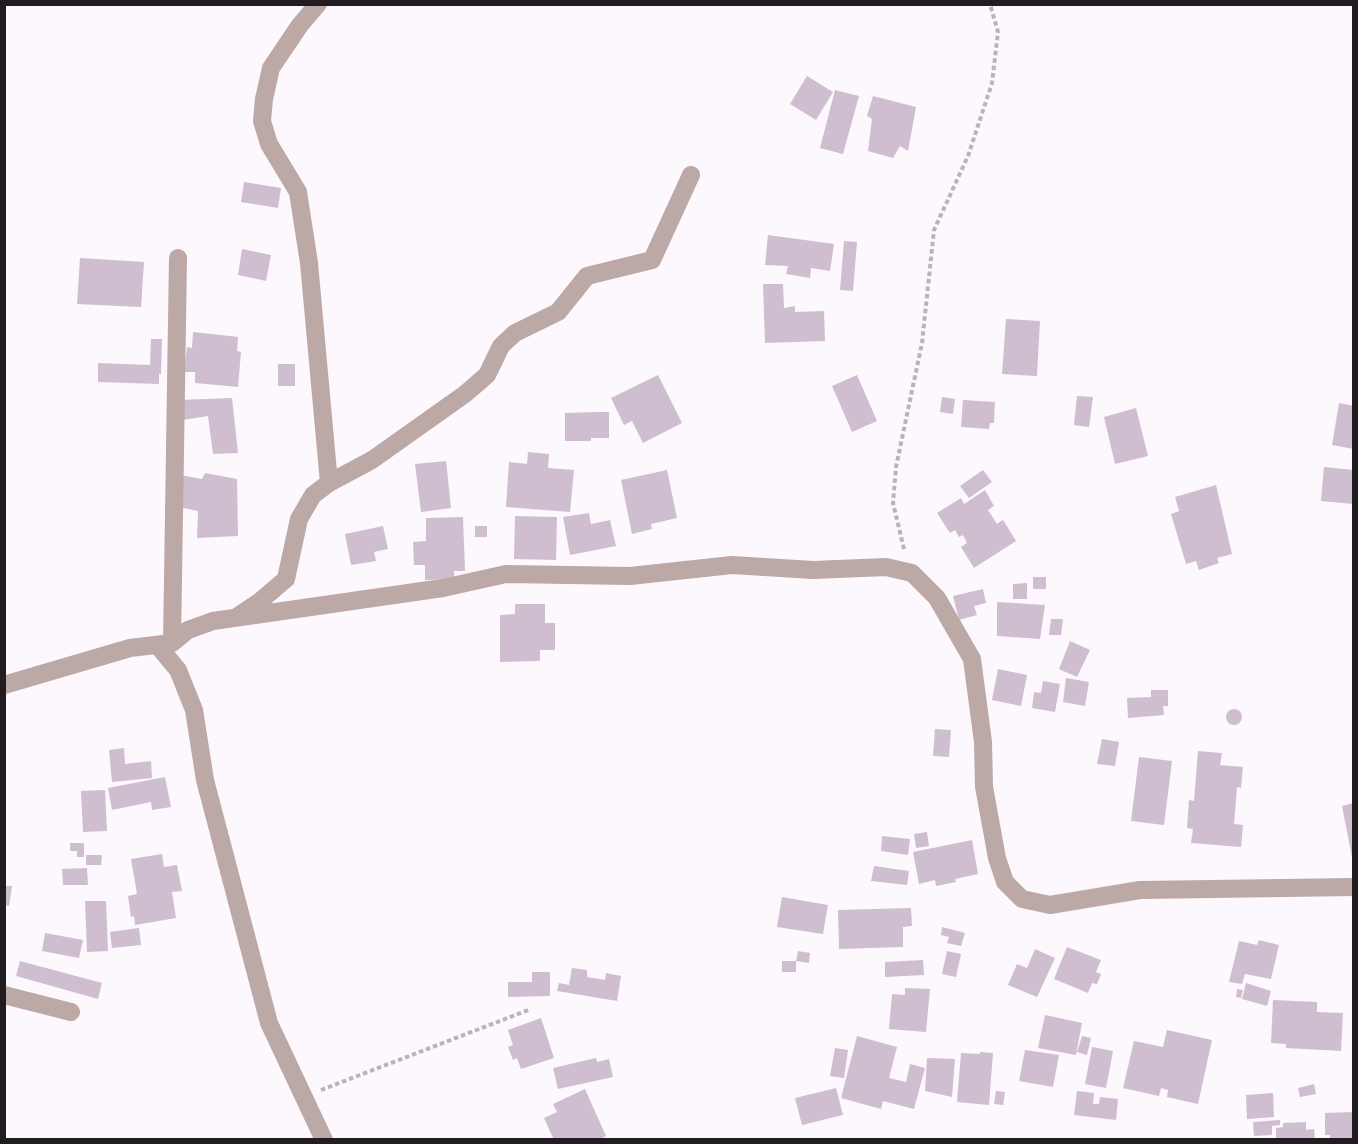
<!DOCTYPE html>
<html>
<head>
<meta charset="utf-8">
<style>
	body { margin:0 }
	#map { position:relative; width:1358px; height:1144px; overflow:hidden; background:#fdf7fe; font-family:"Roboto Condensed",sans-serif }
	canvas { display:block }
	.frame { position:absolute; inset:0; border:6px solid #211b22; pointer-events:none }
</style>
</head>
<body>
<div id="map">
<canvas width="1358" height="1144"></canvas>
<div class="frame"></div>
</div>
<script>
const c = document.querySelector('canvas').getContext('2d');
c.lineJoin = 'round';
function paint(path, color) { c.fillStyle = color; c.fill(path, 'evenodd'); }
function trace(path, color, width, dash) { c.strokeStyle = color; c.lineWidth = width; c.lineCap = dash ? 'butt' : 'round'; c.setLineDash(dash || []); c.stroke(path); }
paint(new Path2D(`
	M807,76l26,16 -17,28 -26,-16z
	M835,90l24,6 -16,58 -23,-6z
	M873,96l43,11 -8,44 -8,-5 -7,12 -25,-7 4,-32 -5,-3z
	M244,182l37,6 -3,20 -37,-6z
	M768,235l66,9 -4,27 -19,-3 -1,10 -24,-4 2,-8 -23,-1z
	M844,241l13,1 -4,49 -13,-1z
	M242,249l29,6 -5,26 -28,-6z
	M80,258l64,4 -3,45 -64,-3z
	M763,284h20l1,24 11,-2v6l29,-1 1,30 -60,2z
	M1006,319l34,2 -3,55 -35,-2z
	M193,332l45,5 -1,14 4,1 -3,35 -43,-4v-11h-11l3,-25 5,1z
	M151,339h11l-1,35h-2v10l-61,-2v-19l52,2z
	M278,364h17v22h-17z
	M658,375l24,48 -39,20 -11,-22 -8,4 -13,-27z
	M857,375l20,46 -25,11 -20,-46z
	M1077,396l16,1 -4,30 -15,-2z
	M942,397l13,2 -2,15 -13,-2z
	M232,398l6,55 -25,1 -5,-38 -26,4 -2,-20z
	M963,400l32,2 -1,21h-4l-1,6 -28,-2z
	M1339,403l15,3v43l-22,-4z
	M1136,408l12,48 -33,8 -11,-47z
	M598,412h11v26h-18v3h-26v-28z
	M528,452l21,2 -1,14 26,2 -4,42 -64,-5 3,-45 18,2z
	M446,461l5,47 -30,4 -6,-48z
	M1324,467l30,3v34l-33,-3z
	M667,470l10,48 -26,6 1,5 -20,5 -11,-54z
	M983,470l9,12 -23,16 -9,-12z
	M205,473l32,6 1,57 -41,2 1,-27 -19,-4 1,-32 22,4z
	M1216,485l16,69 -15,4 2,5 -20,7 -3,-9 -10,3 -15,-50 8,-3 -4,-14z
	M985,490l9,16 -6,4 9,14 6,-4 13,21 -42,27 -13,-21 6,-4 -4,-8 -4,2 -4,-7 -5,3 -13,-20 24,-15 3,6z
	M589,513l2,11 19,-4 6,26 -46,9 -7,-38z
	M515,516l42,1 -1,43 -42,-1z
	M463,517l2,54h-11v8l-29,1v-15h-11l-1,-23 13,-1v-23z
	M383,526l5,23 -14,3 2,9 -25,4 -6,-31z
	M475,526h12v11h-12z
	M1033,577h13v12h-13z
	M1027,583v16h-14v-15z
	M983,589l3,14 -12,3 3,9 -18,5 -6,-24z
	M997,602l48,3 -5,34 -43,-3z
	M515,604h30v19h10v27h-15v11l-40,1v-47l15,-1z
	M1051,619h12l-2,16h-12z
	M1070,641l20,9 -13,27 -18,-8z
	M998,669l29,6 -6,31 -29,-6z
	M1066,678l23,4 -4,24 -22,-4z
	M1043,681l17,3 -5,28 -23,-4 2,-16 7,1z
	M1151,690h17v16h-5l1,9 -36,3 -1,-20 24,-1z
	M1226 717a8 8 0 1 1 16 0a8 8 0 1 1-16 0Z
	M935,729l16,1 -2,27 -16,-1z
	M1102,739l17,3 -4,24 -18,-2z
	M124,748l1,16 26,-3 1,17 -40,4 -3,-32z
	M1198,751l24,2 -2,12 23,2 -2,21 -4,-1 -3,37 9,1 -2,22 -50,-4 2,-14 -6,-1 2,-28 5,1z
	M1139,757l33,4 -8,64 -33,-4z
	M165,777l6,30 -19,3 -1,-8 -39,8 -4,-22z
	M105,790l2,41 -24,1 -2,-41z
	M1354,803v54h-2l-10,-51z
	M927,832l2,14 -13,2 -2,-14z
	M882,836l28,3 -2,16 -27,-4z
	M972,840l6,34 -23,5 1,3 -20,4 -1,-6 -16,4 -6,-32z
	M70,843h14v14h-7v-6h-7z
	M162,854l2,13 13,-2 5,26 -10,1 4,26 -41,7 -1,-9 -3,1 -3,-21 9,-2 -6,-35z
	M86,855h16l-1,10h-15z
	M874,866l35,5 -2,14 -36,-4z
	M87,868l1,17h-25l-1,-16z
	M4,886h8l-3,20 -5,-1z
	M782,897l46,8 -5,29 -46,-7z
	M85,901h21l2,50 -21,1z
	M911,908l1,18 -9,1v20l-64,2 -1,-39z
	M942,927l23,6 -4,13 -14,-3 2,-6 -8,-2z
	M139,928l2,17 -29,3 -2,-16z
	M45,933l38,7 -4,18 -37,-7z
	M1259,940l20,5 -8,34 -26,-5 -3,10 -13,-2 10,-41 18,4z
	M1067,947l34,13 -5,12 5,2 -4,10 -5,-1 -4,10 -34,-14z
	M1035,949l20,9 -18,39 -29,-12 9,-21 10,4z
	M798,951l12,2 -1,10 -13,-2z
	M947,951l14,3 -5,23 -14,-3z
	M923,960l1,15 -39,2v-15z
	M20,961l82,22 -4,16 -82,-23z
	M782,961h14v11h-14z
	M572,968l15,2v7l18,3 1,-7 15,3 -4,25 -60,-10 2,-8 10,2z
	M532,972h18v24l-42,1v-15h24z
	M1246,983l25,8 -4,15 -25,-7z
	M905,988l25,1 -4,43 -37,-3 3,-35 13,1z
	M1237,989l6,1 -2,8 -5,-1z
	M1273,1000l44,2v10l26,1 -2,38 -55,-3v-4l-15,-1z
	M1045,1015l37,8 -6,32 -38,-7z
	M541,1018l13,40 -33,11 -4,-11 -4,2 -5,-13 5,-2 -5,-15z
	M1167,1030l45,10 -14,64 -31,-7 1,-7 -7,-2 -2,8 -36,-8 11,-47 29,6z
	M857,1036l40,11 -8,31 17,4 4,-18 15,4 -11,41 -31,-8 -2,8 -40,-11z
	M1082,1036l9,2 -4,17 -10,-3z
	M1092,1047l21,4 -7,37 -21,-4z
	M835,1048l13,2 -4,28 -14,-2z
	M1025,1050l34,5 -6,32 -34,-6z
	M980,1052l13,1 -4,52 -32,-3 4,-49 19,1z
	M596,1058l1,4 12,-3 4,18 -55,12 -5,-21z
	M927,1058l28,1 -3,38 -27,-6z
	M1314,1084l2,10 -16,3 -2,-9z
	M836,1088l7,27 -41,10 -7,-27z
	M585,1089l21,47 -7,4h-45l-10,-22 13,-6 -4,-8z
	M996,1091l9,1 -2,13 -9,-1z
	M1077,1091l17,2 -1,11h6l1,-7 18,2 -2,21 -42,-5z
	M1273,1093l1,24 -27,2 -1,-24z
	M1354,1112v28h-24v-5h-5v-22z
	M1280,1120v5l-8,1v9l-18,1 -1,-14z
	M1306,1122v8l8,-1 1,11h-39v-12l7,-1v-4z`), '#cebecf');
trace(new Path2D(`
	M904,549l-11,-46 3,-36 26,-124 12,-113 34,-74 24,-73 6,-51 -8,-28
	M321,1090l210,-81`), '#b9b3ba', 4, [4.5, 3]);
trace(new Path2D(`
	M318,4l-18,21 -29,43 -7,31 -2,22 7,23 29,48 11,71 20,220
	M238,616l21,-14 27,-23 13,-60 14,-24 16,-12 43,-23 93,-66 22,-19 14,-29 14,-13 43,-21 29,-36 65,-16 39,-85
	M172,643l6,-385
	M158,646l20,24 16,40 11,70 64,243 55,117
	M4,685l126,-37 42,-5 16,-13 25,-9 230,-33 63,-14 124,2 102,-11 81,5 73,-3 26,6 25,25 35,61 11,83 1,45 13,71 8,24 17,17 28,6 90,-15 214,-3
	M4,995l67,17`), '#bca8a4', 18);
</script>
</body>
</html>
